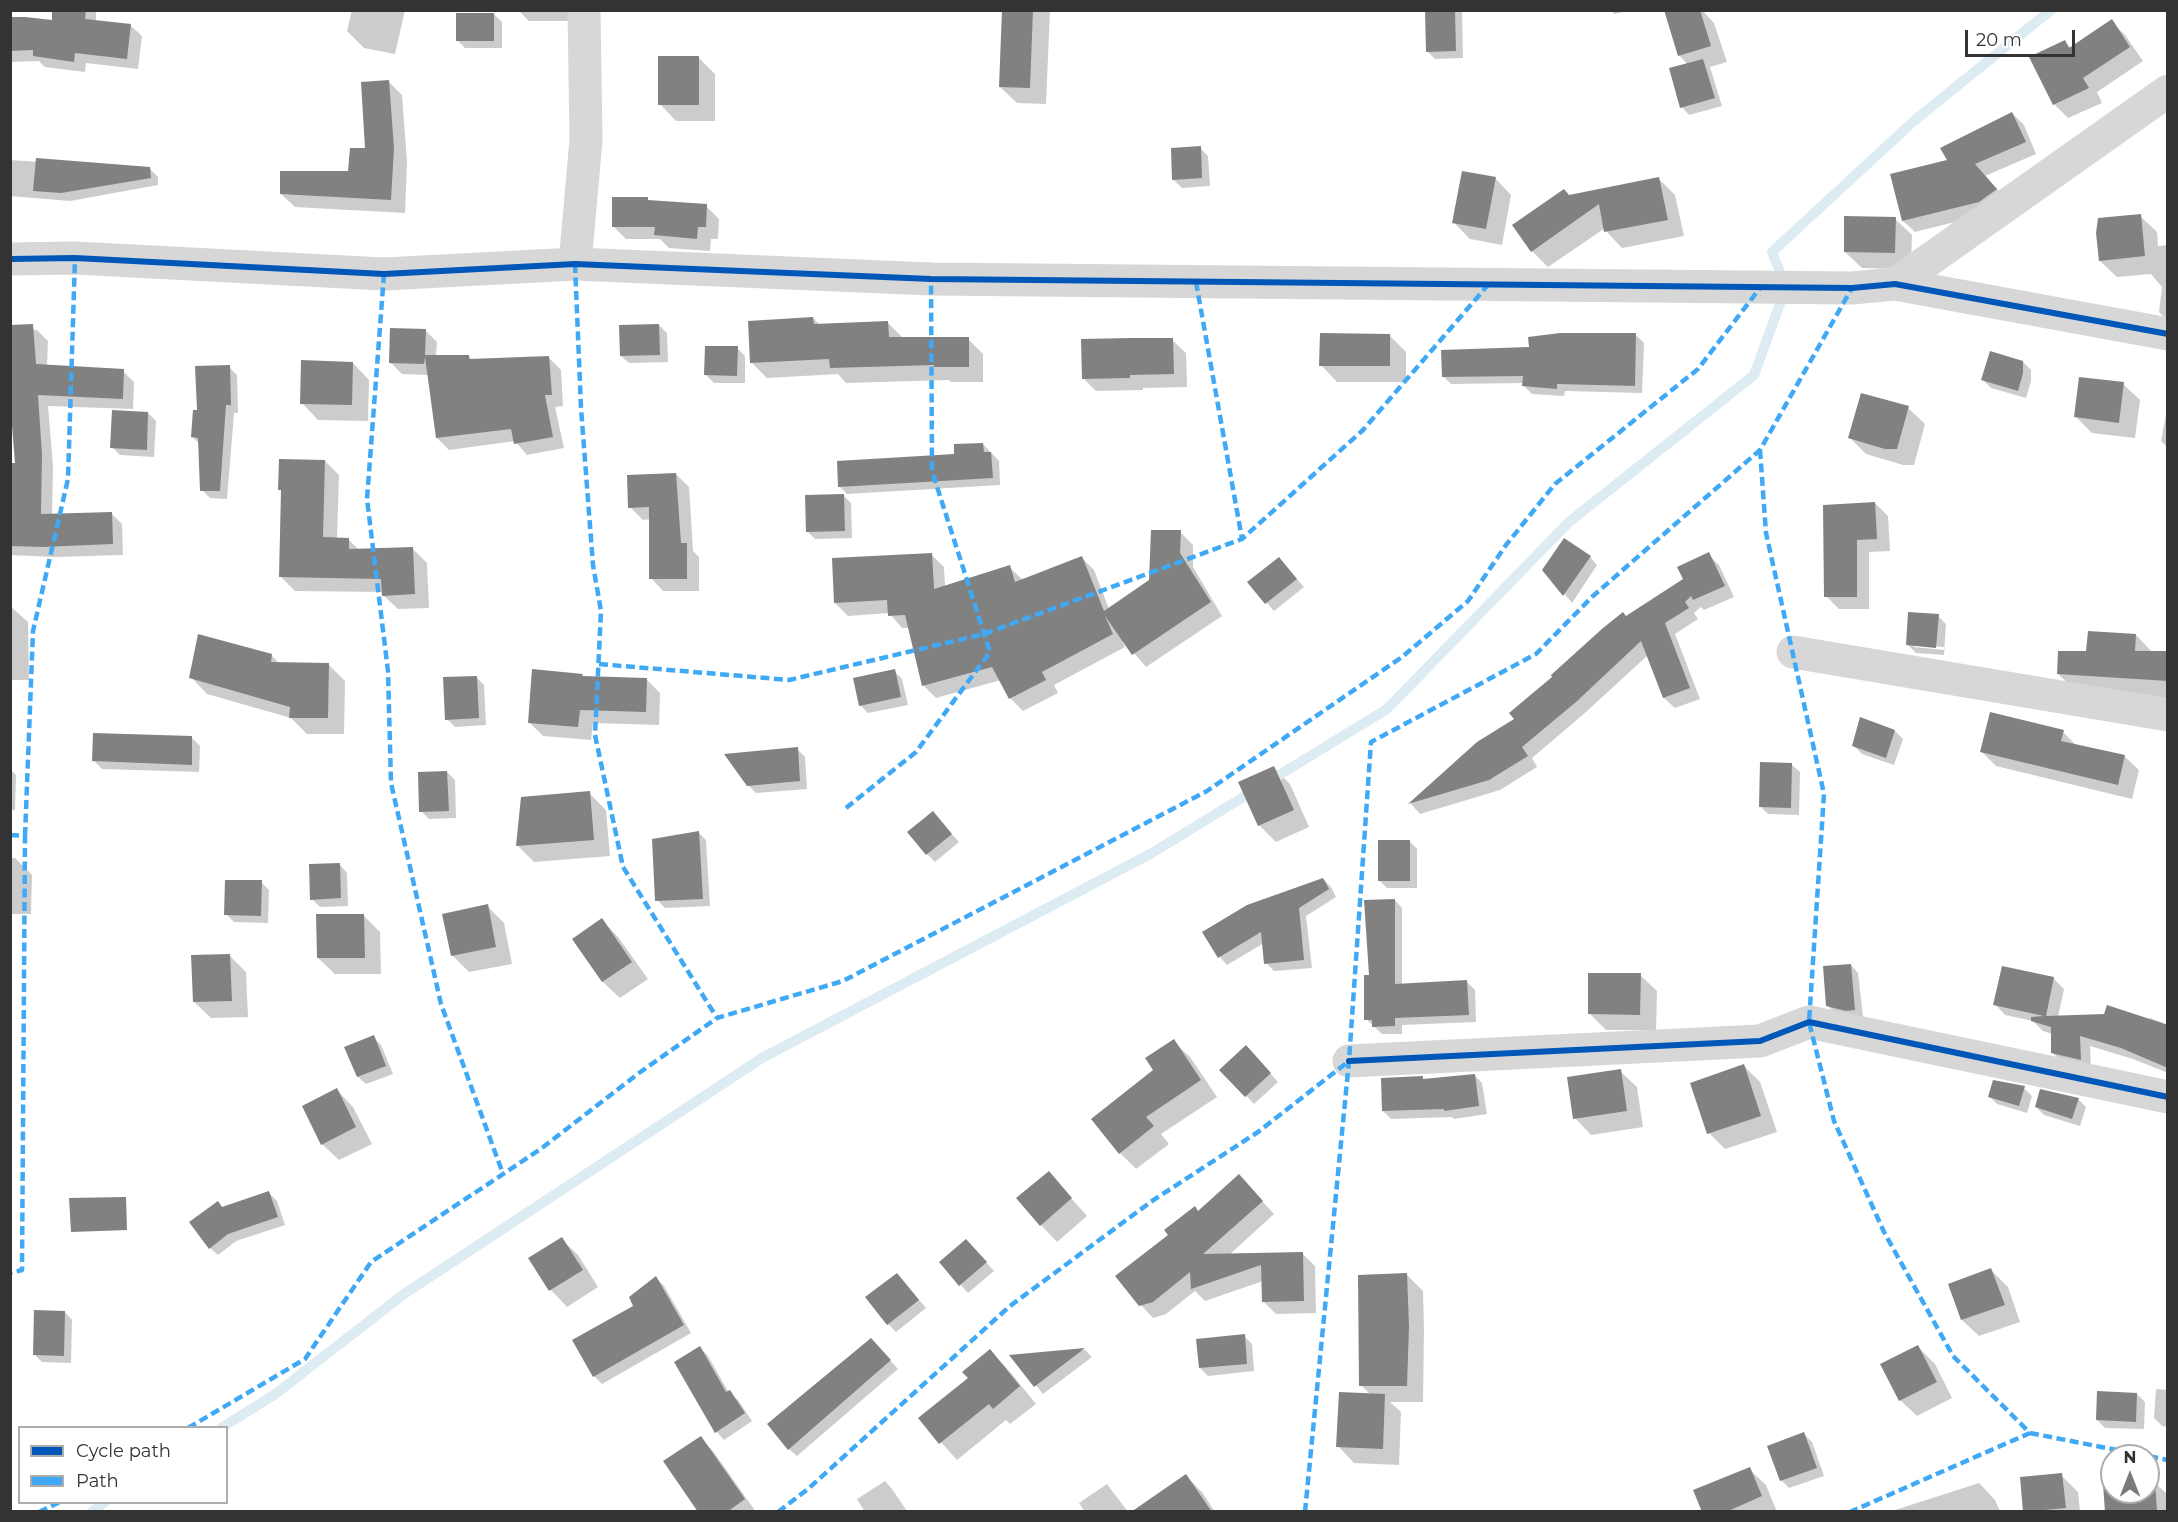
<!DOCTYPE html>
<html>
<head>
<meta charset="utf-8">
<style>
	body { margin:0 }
	#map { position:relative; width:2178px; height:1522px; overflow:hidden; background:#fff; font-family:Montserrat,sans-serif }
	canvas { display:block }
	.frame { position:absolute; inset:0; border:12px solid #333; pointer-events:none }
	.legend { position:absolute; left:18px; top:1426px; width:210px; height:78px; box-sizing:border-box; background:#fff; border:2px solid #adadad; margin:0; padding:8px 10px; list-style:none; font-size:18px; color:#333 }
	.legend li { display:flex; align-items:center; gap:12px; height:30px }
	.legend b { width:30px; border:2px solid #adadad }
	.north { position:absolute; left:2100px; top:1444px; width:60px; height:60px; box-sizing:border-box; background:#fff; border:2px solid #adadad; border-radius:50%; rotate:0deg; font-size:16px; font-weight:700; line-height:24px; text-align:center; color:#333 }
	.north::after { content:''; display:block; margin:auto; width:21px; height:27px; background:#7a7a7a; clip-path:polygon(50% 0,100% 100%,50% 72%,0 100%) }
	.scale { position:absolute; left:1965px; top:30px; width:110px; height:27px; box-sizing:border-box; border:3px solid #333; border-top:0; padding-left:8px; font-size:18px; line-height:21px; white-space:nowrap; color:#333; -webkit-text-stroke:4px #fff; paint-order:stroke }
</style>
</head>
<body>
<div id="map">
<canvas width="2178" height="1522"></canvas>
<div class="frame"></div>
<ul class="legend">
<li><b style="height:8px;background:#0057b8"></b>Cycle path</li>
<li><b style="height:8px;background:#3fa9f5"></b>Path</li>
</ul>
<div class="north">N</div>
<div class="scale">20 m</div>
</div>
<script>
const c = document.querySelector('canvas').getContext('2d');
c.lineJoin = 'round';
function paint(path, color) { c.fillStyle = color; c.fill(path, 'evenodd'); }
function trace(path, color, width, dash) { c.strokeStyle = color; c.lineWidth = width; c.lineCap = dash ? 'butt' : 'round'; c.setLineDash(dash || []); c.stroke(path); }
paint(new Path2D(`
	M54,10h42v12l35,4 11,10 -4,33 -52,-6 -1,9 -40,-5 -6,-6 -29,1v-43l44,3z
	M352,10h53l-10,44 -31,-6 -17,-17z
	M518,10h58v11h-47z
	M1004,10h46l-4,94 -29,-1 -17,-16z
	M1426,10h36l1,48 -28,1 -8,-8z
	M1611,10h22l-19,4z
	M1683,10h19l12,13 13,39 -17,5 12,39 -33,9 -7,-8 6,-42 -9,-10z
	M494,14l8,8v26h-37l-7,-7z
	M2111,21l14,14 18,26 -46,31 5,11 -34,15 -14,-14 11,-62 6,6z
	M698,57l17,17v47h-39l-16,-17z
	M388,81l14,14 5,67 -2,51 -110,-6 -14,-13 69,-22 16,-22z
	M2012,113l12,12 12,29 -51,22 23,25 -17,12 -76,19 -12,-11 46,-60z
	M1200,148l8,8 2,30 -28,2 -8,-8z
	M10,160l140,9 8,8v8l-88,16 -60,-5z
	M1495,178l16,17 -9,50 -32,-6 -16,-16z
	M1659,179l16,16 9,41 -62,12 -16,-17 -1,-3 -57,39 -16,-16 38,-54z
	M647,198l4,4 55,4 13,13 -1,20h-7l-1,12 -41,-3 -9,-9h-34l-13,-13z
	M2140,216l17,16 1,14 10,-1v76l-9,-9 3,-25 -11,-13 -34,3 -17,-16z
	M1895,219l17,16 -1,34 -49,-1 -17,-16z
	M813,318l7,7 68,-2 15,15 65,1 15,15v28h-32l-2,-2 -103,3 -8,-9 -71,4 -15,-15z
	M659,325l8,8 1,29 -39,1 -8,-7z
	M10,329l27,1 11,11 -1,26 76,4 11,11 -1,27 -85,-3 5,61 -1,48 59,-2 11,11 1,31 -69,2 -44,-2v-90h7z
	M425,330l12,12 -1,14h33l3,4 77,-2 12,12 2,36 -8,1 9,41 -37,7 -12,-14 -66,9 -12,-12 -8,-63 -27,-1 -12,-12z
	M1636,335l8,8 -2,50 -77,-2 -1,5 -32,-2 -8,-8v-3l-73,1 -8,-8 87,-28z
	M1390,336l16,16v30h-69l-16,-17z
	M1172,340l14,13 1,34 -44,1v2l-47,1 -13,-13z
	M737,348l8,8v27h-31l-8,-8z
	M2023,362l8,8v11l-5,17 -35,-10 -8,-8z
	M353,363l16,17 -1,41 -50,-1 -16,-17z
	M229,367l8,8 1,38h-4l-7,86 -17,-1 -8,-8 -2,-46 -8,-7 7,-25z
	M2123,384l17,16 -5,38 -43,-5 -16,-16z
	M1908,408l17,16 -11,41h-11l-37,-11 -16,-16z
	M2167,409h1v39l-7,-7z
	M148,413l8,8 -2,36 -34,-2 -8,-8z
	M983,444l16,17 1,24 -153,9 -8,-8 117,-31z
	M325,461l14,14 -2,64h11l11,11 53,-2 15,15 2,45 -31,1 -15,-14v-3l-88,-1 -15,-15 2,-84 -2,-3z
	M676,474l13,13 4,64 6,6v34h-36l-12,-13v-59l-8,1 -13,-13z
	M844,496l7,7 1,35 -37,1 -8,-8z
	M1875,503l13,13 2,35 -21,1v57h-30l-13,-13z
	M1180,532l13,13v22l29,49 -76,51 -25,-29 4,9 -71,38 4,8 -35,18 -13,-13 -9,-18 -65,18 -13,-13 -14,-57h-7l-13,-15 -41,3 -13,-13 96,-49 13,13 1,20 64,-20 14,13 58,-23 13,13 15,39 42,-28z
	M1708,554l11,11 15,32 -30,13 -3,-3 -7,6 4,6 -23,15 25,65 -25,9 -11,-10 -16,-43 -62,57 -54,46 5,9 -37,23 -80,24 -9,-10 67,-61 39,-24 109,-102 58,-37z
	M1590,557l7,8 -25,38 -28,-33z
	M1286,567l18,20 -30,24 -25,-29z
	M10,606l18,16 1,58h-19z
	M1938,616l8,8 -2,31 -28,-2 -8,-8zM1914,644l30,3v3l-30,-3z
	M2136,635l16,17 16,1v55h-5l-13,-13 -75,-5 -17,-16 30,-21z
	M271,655l8,8 49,1 17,17 -1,53h-37l-16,-16 -84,-24 -16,-17z
	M894,671l8,8 6,26 -40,8 -8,-8z
	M582,675l2,2 62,2 14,14 -1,32 -66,-2 -2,17 -48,-4 -14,-14z
	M476,677l8,8 2,40 -31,2 -8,-8z
	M1895,731l8,8 -9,26 -32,-11 -8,-8z
	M2063,732l14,14 47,10 15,14 -7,29 -136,-33 -15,-15z
	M192,738l8,8 -1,26 -97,-3 -8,-8z
	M797,749l8,8 2,32 -51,4 -8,-8z
	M1792,765l8,7 -1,43 -31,-1 -8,-8z
	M1274,768l16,16 19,43 -33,15 -17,-17z
	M10,769l6,6 -1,35h-5z
	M447,772l8,8 1,38 -27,1 -8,-8z
	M589,793l17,17 4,46 -76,6 -16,-16 4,-47z
	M933,813l26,29 -24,20 -8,-8z
	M698,832l8,8 4,66 -45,2 -8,-8z
	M1409,841l8,8v39h-30l-8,-8z
	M10,858h5l17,17 -1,39h-21z
	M340,865l7,8 1,33 -28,1 -8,-8z
	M1323,879l8,8 5,10 -30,19 6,52 -38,3 -8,-8 -2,-20 -37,22 -7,-8 -16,-25z
	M261,882l8,8 -1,33 -34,-1 -8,-8z
	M1395,900l7,8v77l65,-3 8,8 1,32 -74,3v9h-20l-16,-15 4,-42z
	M487,906l17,17 8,41 -43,8 -17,-17z
	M363,915l17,17 1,42h-46l-17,-16z
	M602,920l16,17 30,42 -28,19 -17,-16 -29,-43z
	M230,956l16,16 2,45 -37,1 -17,-16z
	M1851,965l7,8 5,44 -27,-3 -8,-8z
	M1640,975l17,16 -1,39h-50l-17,-17z
	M2053,978l11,11 -6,28 91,3 1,-2 18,7v48l-35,-14 -43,-13 1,23 -27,-5 -11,-11 -1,-19 -9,-3 -10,-10 -28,-6 -10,-11z
	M373,1037l8,8 12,29 -27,10 -8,-7z
	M1173,1041l17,16 27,40 -56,37 8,10 -33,25 -16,-16 35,-82z
	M1254,1055l24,27 -24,22 -32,-34z
	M1744,1066l16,16 17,50 -52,17 -16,-16z
	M1620,1071l17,16 6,40 -52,8 -16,-17z
	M1474,1075l8,8 5,31 -33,5 -2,-2 -61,2 -8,-8 39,-33 3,2z
	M2024,1088l8,8 -5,17 -30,-9 -8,-8z
	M337,1090l16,17 19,37 -33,16 -17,-16z
	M2078,1099l8,8 -6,19 -36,-11 -8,-8z
	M1049,1173l38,43 -30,26 -16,-17z
	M1251,1189l23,25 -45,41 73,-2 13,13 1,47 -40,1 -12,-12 -1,-21 -58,20 -10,-10 -29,23 -13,4 -12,-13 58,-93z
	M269,1193l8,8 8,24 -49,16 -18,14 -8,-7 13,-40z
	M561,1239l17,16 20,32 -31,20 -16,-17 -21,-31z
	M974,1249l20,22 -26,22 -27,-30z
	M1991,1270l17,17 12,35 -41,14 -17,-16 -12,-35z
	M1406,1274l17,17 1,39 -1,72h-33l11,10 -2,53 -45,-2 -16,-17 33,-51 -10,-10z
	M656,1278l8,8 27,47 -89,51 -8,-8 40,-69z
	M905,1283l21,25 -30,24 -8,-8z
	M65,1312l7,8 -1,43 -29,-1 -8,-8z
	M1244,1336l8,8 2,27 -46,5 -8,-8z
	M1918,1347l17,17 17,34 -35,18 -17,-16z
	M700,1348l8,8 21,37 9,7 14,21 -28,19 -7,-8 -41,-70z
	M879,1348l19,21 -101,87 -8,-7z
	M1085,1350l7,7 -49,37 -31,-38z
	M990,1351l16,16 30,37 -26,20 -4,-4 -49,40 -37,-41 50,-40z
	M2156,1389l12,1v37l-6,-1 -8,-8z
	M2137,1394l8,8 -1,27 -39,-1 -8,-8z
	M1804,1434l8,8 12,34 -35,12 -8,-8z
	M700,1438l13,13 43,61h-56z
	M1749,1469l17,16 11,27h-73z
	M2061,1475l17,17 2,20h-55z
	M1186,1476l16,16 13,20h-63z
	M885,1481l7,8 15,22 -42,1 -8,-13z
	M2154,1482l14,13v17h-61l5,-27v7h36v-9z
	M1979,1483l16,17 5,11 -111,1z
	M1107,1484l21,28h-43l-6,-9z`), '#0003');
trace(new Path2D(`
	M221,1428l53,-33 130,-101 358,-236 390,-205 235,-144 182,-187 185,-147 32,-88 -14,-35 143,-132 136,-110
	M92,1512l13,-10`), '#ddebf3', 10);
paint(new Path2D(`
	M52,10h34l-1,9 46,5 -4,35 -52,-6 -1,9 -41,-6v-6l-23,1v-34h15l27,3z
	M1002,10h31l-3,78 -31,-1z
	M1425,10h30l1,41 -30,1z
	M1664,10h36l11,36 -33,10z
	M456,13h38v28h-38z
	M2112,19l18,28 -47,31 6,10 -36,17 -24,-48 36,-17 4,8z
	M658,56h41v49h-41z
	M1703,59l12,39 -35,10 -11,-40z
	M389,80l5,68 -3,52 -111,-6v-23h68l2,-23h15l-4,-66z
	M2012,112l14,30 -51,22 22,25 -18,13 -77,19 -12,-47 57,-14 -7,-12z
	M1201,146l1,32 -30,2 -1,-32z
	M36,158l114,9 1,11 -90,15 -28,-2z
	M1462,171l34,6 -10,52 -34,-6z
	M1659,177l9,43 -64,12 -5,-28 -68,48 -19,-27 52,-36 5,6z
	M612,197h36v3l59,4 -1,23h-8l-1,12 -43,-4 1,-8h-43z
	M2141,214l4,42 -46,5 -3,-28 2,-15z
	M1844,216l52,1 -1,36 -51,-1z
	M813,317l1,7 74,-3 1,16h80v30h-35v-2l-104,3 -1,-9 -79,4 -2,-42z
	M33,324l3,40 88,5 -1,30 -85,-4 4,60 -1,59 71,-2 1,32 -71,3 -32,-1v-83h5l-5,-62v-76z
	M659,324l1,31 -40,1 -1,-31z
	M390,328l36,1 -1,26h44v4l80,-3 3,39h-7l8,42 -39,7 -3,-15 -75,9 -11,-81 -1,7 -35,-1z
	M1320,333l70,1v32h-71z
	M1560,333h76l-1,53 -78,-2v5l-35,-3 1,-10 -81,1 -1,-27 88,-3 -1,-10z
	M1130,338h43l1,36 -44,1v3l-48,1 -1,-40z
	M705,346h33l-1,30 -33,-1z
	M1990,351l33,10v12l-5,18 -37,-11z
	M301,360l52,2 -1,43 -52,-1z
	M230,365l1,40h-5l-6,86h-20l-2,-53 -7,-1 2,-27h4l-2,-44z
	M2079,377l45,5 -5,41 -45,-6z
	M1861,393l48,13 -12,43h-12l-37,-11z
	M112,410l36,2 -1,38 -37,-2z
	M983,443l1,9h7l2,26 -155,9 -1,-26 117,-7v-10z
	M279,459l46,1 -2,77 26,1v11l64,-2 2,47 -33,2 -1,-17 -102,-2 2,-87h-3z
	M676,473l5,70h6v36h-38v-72l-21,1 -1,-33z
	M844,494l1,37 -39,1 -1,-37z
	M1875,502l2,37 -20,1v57h-33l-1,-92z
	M1151,530h30l-1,23 31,49 -79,53 -27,-39 8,18 -71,38 4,8 -37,19 -17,-32 -70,19 -17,-71 -17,1 -1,-16 -53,3 -2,-45 100,-5 2,36 76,-24 5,17 67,-26 22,55 45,-31z
	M1564,538l27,18 -28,40 -21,-26z
	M1709,552l16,34 -32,14 -2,-4 -6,6 4,6 -24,15 25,65 -27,10 -22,-57 -65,61 -54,45 6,9 -39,24 -81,24 69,-62 37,-23 -5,-6 43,-36 -1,-2 52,-47 20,-16 3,4 57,-37 -6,-12z
	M1279,557l18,22 -32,25 -18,-22z
	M1908,612l31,2 -3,34 -30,-3z
	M2088,631l48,3 -1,17h33v30l-111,-7 1,-23h28z
	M198,634l74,20 -1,8 58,1 -1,55h-39l1,-11 -101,-29z
	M532,669l51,5 -1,2 65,2 -1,34 -66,-2 -2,17 -50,-4z
	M895,669l6,28 -42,9 -6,-28z
	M477,676l2,42 -34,2 -2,-43z
	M1990,712l74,18 -3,11 64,14 -7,30 -138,-33z
	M1860,717l35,13 -9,28 -34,-12z
	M93,733l99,3v29l-100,-4z
	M798,747l2,34 -53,5 -23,-32z
	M1760,762l32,1 -1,45 -32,-1z
	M1274,766l20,44 -36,16 -20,-44z
	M447,771l2,40 -30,1 -1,-40z
	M590,791l4,49 -78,6 5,-49z
	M933,811l19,23 -26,21 -19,-23z
	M699,831l4,68 -48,2 -3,-62z
	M1378,840h32v41h-32z
	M340,863l1,35 -31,2 -1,-36z
	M1323,878l6,11 -30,19 5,52 -40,4 -3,-32 -43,26 -16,-26 45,-27z
	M225,880h37l-1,36 -37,-1z
	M1395,899v85l72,-4 2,35 -74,3v8l-23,1v-7h-8v-45h5l-5,-75z
	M488,904l8,43 -45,9 -9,-42z
	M316,914h48l1,44h-48z
	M602,918l30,44 -30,20 -30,-43z
	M230,954l2,47 -39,1 -2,-47z
	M1851,964l4,46 -9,1 -20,-5 -3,-40z
	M2002,966l52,11 -8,39 58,-2 3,-9 61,20v43l-47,-20 -41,-12 1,24 -30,-7v-26l-20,-6v-4l13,-1 -51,-11z
	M1588,973h53l-1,42 -52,-1z
	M374,1035l12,31 -29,11 -13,-30z
	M1174,1039l27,41 -55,37 8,9 -35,28 -28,-35 62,-49 -8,-12z
	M1246,1045l25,28 -26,24 -26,-27z
	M1744,1064l17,52 -54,18 -17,-51z
	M1621,1069l6,42 -54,8 -6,-42z
	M1475,1074l4,32 -35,5v-2l-62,2 -1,-33 42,-2v3z
	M1993,1080l32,6 -6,20 -31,-9z
	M337,1088l19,39 -35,18 -19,-39z
	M2040,1089l39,9 -7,21 -37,-12z
	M1049,1171l23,27 -32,28 -24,-28z
	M1239,1174l24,27 -60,53 100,-2 1,49 -42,1 -1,-37 -70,24 -1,-17 -37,30 -14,4 -24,-30 53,-41 -4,-5 31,-24 3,5z
	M269,1191l9,26 -50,17 -19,15 -20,-27 29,-21 4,6z
	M126,1197l1,33 -56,2 -2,-34z
	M562,1237l21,33 -34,21 -21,-33z
	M966,1239l21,23 -28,24 -20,-24z
	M1991,1268l14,37 -44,15 -13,-36z
	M897,1273l22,27 -32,25 -22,-28z
	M1407,1273l2,54 -2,59h-48l-1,-111z
	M656,1276l28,49 -91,52 -21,-37 61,-34 -4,-9z
	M34,1310l31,1 -1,45 -31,-1z
	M1245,1334l2,30 -48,4 -3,-29z
	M871,1338l20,22 -103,90 -21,-26z
	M1918,1345l19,37 -38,19 -19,-37z
	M700,1346l26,46 4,-2 15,23 -30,20 -41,-71z
	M1085,1348l-51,39 -25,-32z
	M990,1349l30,37 -27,23 -4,-5 -50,40 -21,-26 50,-40 -6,-6z
	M2097,1391l40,2 -1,29 -40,-2z
	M1339,1392l46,2 -2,55 -47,-2z
	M1804,1432l13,36 -37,13 -13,-35z
	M701,1436l44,63 -18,13h-29l-35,-51z
	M1750,1467l12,29 -36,16h-24l-9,-22z
	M2062,1473l4,35 -43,4 -3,-35z
	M1186,1474l26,38h-81z
	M2148,1481h7l2,31h-52l-2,-28h9v8h36z`), '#818181');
trace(new Path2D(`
	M10,259l65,-1 309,16 191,-10 356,15 921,9 43,-4 273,50
	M575,264l11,-124 -2,-130
	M1895,284l273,-193
	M1793,652l375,63
	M1349,1061l411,-20 49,-19 359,75`), '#d7d7d7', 33);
trace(new Path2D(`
	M575,264l6,144 12,157 8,46 -6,124 28,132 94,151
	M384,274l-17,225 21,172 3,112 50,221 62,170
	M1196,282l46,257
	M1760,450l6,83 58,261 -15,228 25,99 50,111 69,124 77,77 -180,79
	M599,664l190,16 195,-46 258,-95 121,-109 125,-145
	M846,808l70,-56 74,-100 -58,-181 -1,-192
	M10,835l15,1 -3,434 -12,3
	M25,836l8,-205 35,-152 7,-221
	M188,1428l117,-69 66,-97 171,-114 97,-75 78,-55 126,-37 364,-190 195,-134 66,-56 38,-56 49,-61 143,-115 62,-81
	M2030,1433l138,27
	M39,1512l21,-10
	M778,1512l30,-23 202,-183 142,-105 106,-69 91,-71
	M1305,1512l44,-451 22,-319 165,-88 57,-58 167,-146 92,-162`), '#3fa9f5', 4.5, [9, 4.5]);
trace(new Path2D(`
	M10,259l65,-1 309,16 191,-10 356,15 921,9 43,-4 273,50
	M1349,1061l411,-20 49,-19 359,75`), '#0057b8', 6);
</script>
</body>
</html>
